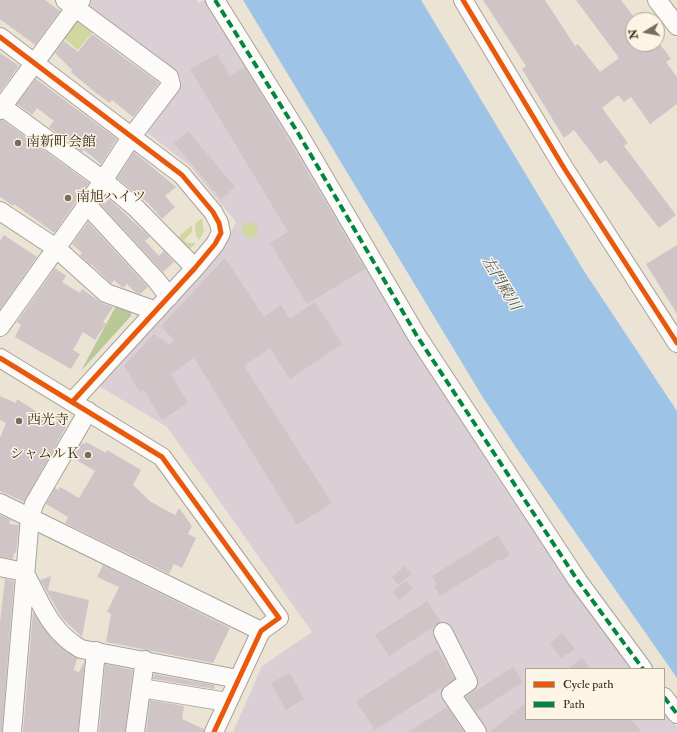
<!DOCTYPE html>
<html>
<head>
<meta charset="utf-8">
<style>
	body { margin:0 }
	#map { position:relative; width:677px; height:732px; overflow:hidden; background:#ebe4d5; font-family:"IM FELL Double Pica",serif }
	canvas { display:block }
	.legend { position:absolute; left:525px; top:668px; width:140px; height:52px; box-sizing:border-box; background:#fcf5e5; border:1px solid #afa495; margin:0; padding:5px 7px; list-style:none; font-size:12px; color:#3b2a1e }
	.legend li { display:flex; align-items:center; gap:8px; height:20px }
	.legend b { width:20px; border:1px solid #afa495 }
	.north { position:absolute; left:625px; top:12px; width:40px; height:40px; box-sizing:border-box; background:#fcf5e5; border:1px solid #afa495; border-radius:50%; rotate:260deg; font-size:11px; font-weight:700; line-height:16px; text-align:center; color:#3b2a1e }
	.north::after { content:''; display:block; margin:auto; width:14px; height:18px; background:#796b5e; clip-path:polygon(50% 0,100% 100%,50% 72%,0 100%) }
</style>
</head>
<body>
<div id="map">
<canvas width="677" height="732"></canvas>
<ul class="legend">
<li><b style="height:5px;background:#e8590c"></b>Cycle path</li>
<li><b style="height:5px;background:#00873e"></b>Path</li>
</ul>
<div class="north">N</div>
</div>
<script>
const c = document.querySelector('canvas').getContext('2d');
c.lineJoin = 'round';
function paint(path, color) { c.fillStyle = color; c.fill(path, 'evenodd'); }
function trace(path, color, width, dash) { c.strokeStyle = color; c.lineWidth = width; c.lineCap = dash ? 'butt' : 'round'; c.setLineDash(dash || []); c.stroke(path); }
function drawText(font, color, halo, rows, align = 'center') {
  c.font = font + ' "IM FELL Double Pica","Noto Serif JP",serif'; c.lineWidth = 3; c.setLineDash([]); c.textBaseline = 'middle'; c.strokeStyle = halo; c.fillStyle = color; for (const [text, x, y, turn = 0] of rows) {
    c.save(); c.translate(x, y); c.rotate((+turn || 0) * Math.PI / 180); c.textAlign = isNaN(turn) ? turn : align; if (halo) c.strokeText(text, 0, 0); c.fillText(text, 0, 0); c.restore();
  }
}
paint(new Path2D(`
	M89,0h108l1,3 5,-3h6l160,268 128,209 94,138 42,54h-107v50h138v-9l13,17v5h-444l29,-66 50,-34 -145,-205 -68,-41 123,-136 14,-28 -47,-57 -43,-33 36,-53 -89,-66z`), '#dacfd4');
paint(new Path2D(`
	M75,18l20,11 -17,21 -17,-14z
	M202,218l2,13 -5,9 -3,-5 -1,-11z
	M242 230a8 8 0 1 1 16 0a8 8 0 1 1-16 0Z
	M192,225v7l-8,8 3,3h9l-6,6h-6l-8,-10z`), '#d0d89f');
paint(new Path2D(`
	M117,304l14,6v6l-50,55z`), '#bac897');
paint(new Path2D(`
	M243,0h178l163,271 93,140v267l-160,-229 -35,-53z`), '#9dc4e6');
paint(new Path2D(`
	M0,0h45l15,11 -25,34 -35,-26z
	M483,0h62l30,46 3,-2 22,28 19,-14 -43,-58h45l12,16v28h21l3,4v-8l14,19 -5,3 11,15v27l-27,20 -19,-27 -7,5 -6,-7 -16,13 26,35 -4,3 52,69 -17,13 -53,-68 -6,4 -26,-34 -10,8 -42,-69 4,-3z
	M92,34l67,49 -26,34 -21,-17 -2,3 -14,-10 -25,-21 1,-2 -17,-17 9,-12 14,11z
	M0,53l19,13 -19,26z
	M217,54l13,22 15,-9 120,202 -58,35 -37,-61 18,-11 -98,-163z
	M36,79l81,60 -16,25 -17,-14 -2,2 -33,-25 5,-6 -17,-13 -5,7 -15,-11z
	M0,120h3l86,63 -34,49h-2l-39,-28 -1,2 -13,-9z
	M188,131l47,56 -14,12 -47,-56z
	M134,152l42,35 -11,9 10,11 -13,12 -14,-16 -31,-25z
	M109,199l41,38 -5,4 14,15 5,-5 10,11 -11,10 -63,-68 2,-3 2,3z
	M88,222l60,65 -8,7 -5,-2 -8,-8 -4,4 -9,-8 -3,4 -20,-20 -1,1 -10,-10 2,-2 -10,-9z
	M4,235l33,22 -37,52v-68z
	M677,245v69l-31,-50z
	M225,258l39,59 17,-12 9,14 25,-17 27,42 -52,35 -20,-31 -26,18 88,137 -35,22 -103,-167 -23,16 17,29 -26,17 -18,-30 -4,2 -16,-26 30,-32 16,11 4,-5 -13,-14z
	M55,268l11,8 -4,6 18,11 2,-4 20,14 11,4 -10,15 3,2 -11,16 -12,-8 -10,18 7,4 -9,15 -56,-32 6,-12 -4,-3z
	M0,396l16,7 1,-4 37,24 1,-3 11,7 -42,75 -24,-11v-53l6,-15 -6,-3z
	M86,442l20,11 1,-3 34,20 -8,15 18,17 24,13 4,-7 13,18 -4,8 8,4 -14,30 -8,-4 -5,10 -104,-51 3,-6 -22,-13 9,-16 3,2 2,-3 19,11 16,-27 -22,-13 9,-15 3,1z
	M0,515l11,5 -2,4 10,1 -3,28h-2l-1,6 -13,-2z
	M498,535l12,20 -9,6 -1,-2 -60,37 -6,-10 3,-2 -5,-8z
	M103,565l127,63 -17,35 -107,-21 5,-28 -4,-2 12,-25 -22,-10z
	M405,566l7,8 -14,11 -6,-8z
	M51,576l-3,14 41,10 -7,37 -20,-19 -22,-38z
	M5,579l9,2 -12,151h-2v-110z
	M406,581l7,8 -14,11 -7,-8z
	M427,601l14,21 -52,34 -14,-21z
	M33,611l20,29 24,18 -3,12 5,2 6,-12 -7,72h-55z
	M562,633l13,16 -14,9 -11,-15z
	M437,649l18,30 -80,51 -19,-29z
	M582,658l9,11h-23z
	M105,664l28,6 -8,62h-26z
	M513,667l10,15 -47,30 -10,-15z
	M290,673l14,26 -18,11 -15,-27z
	M154,674l61,11 -1,4 -61,-10z
	M150,700l34,6 -2,13 22,10v3h-58z
	M526,703v16h105l10,13h-151z
	M447,707l17,25h-56z`), '#d0c5c6');
const minor = new Path2D(`
	M215,0l83,133 119,203 161,245 65,88
	M463,0l101,168 113,175
	M657,0l20,26
	M0,37l182,138 31,37 6,11 2,10 -6,11 -20,24 -122,133
	M0,105l103,75 32,27 60,61
	M0,110l81,-110
	M87,205l70,76 12,16
	M0,211l56,37 50,45 50,18
	M0,327l87,-122 45,-69 39,-51 -2,-8 -104,-77
	M0,358l162,99 117,161 -18,13 -47,101
	M0,503l261,128
	M0,567l24,5
	M24,572c17,30 25,59 57,77l157,30
	M443,632l25,50 -17,12 26,38
	M141,688l86,14
	M664,697l13,17
	M12,732l18,-215 4,-13 54,-93
	M88,732l8,-81
	M135,732l10,-72`);
trace(minor, '#a8a298', 20);
trace(minor, '#fcfbf9', 18);
trace(new Path2D(`
	M215,0l83,133 119,203 161,245 65,88
	M664,697l13,17`), '#00873e', 4, [8, 4]);
trace(new Path2D(`
	M463,0l101,168 113,175
	M0,37l182,138 31,37 6,11 2,10 -6,11 -20,24 -122,133
	M0,358l162,99 117,161 -18,13 -47,101`), '#e8590c', 5);
for (const [x, y, r, color] of [
	[18,143,4,"#796b5e"],
	[68,198,4,"#796b5e"],
	[19,421,4,"#796b5e"],
	[88,455,4,"#796b5e"]
]) { const dot = new Path2D(); dot.arc(x, y, r, 0, 2 * Math.PI); c.fillStyle = color; c.fill(dot); trace(dot, '#fcf5e5', 1.5); }
drawText('14px', '#3b2a1e', '#fcf5e5', [
	["南新町会館",26,143],
	["南旭ハイツ",76,198],
	["西光寺",27,421],
	["シャムルＫ",80,455,"right"]
], 'left');
drawText('italic 15px', '#4e545c', '#fcf5e5', [
	["左門殿川",500,284,59]
]);
</script>
</body>
</html>
